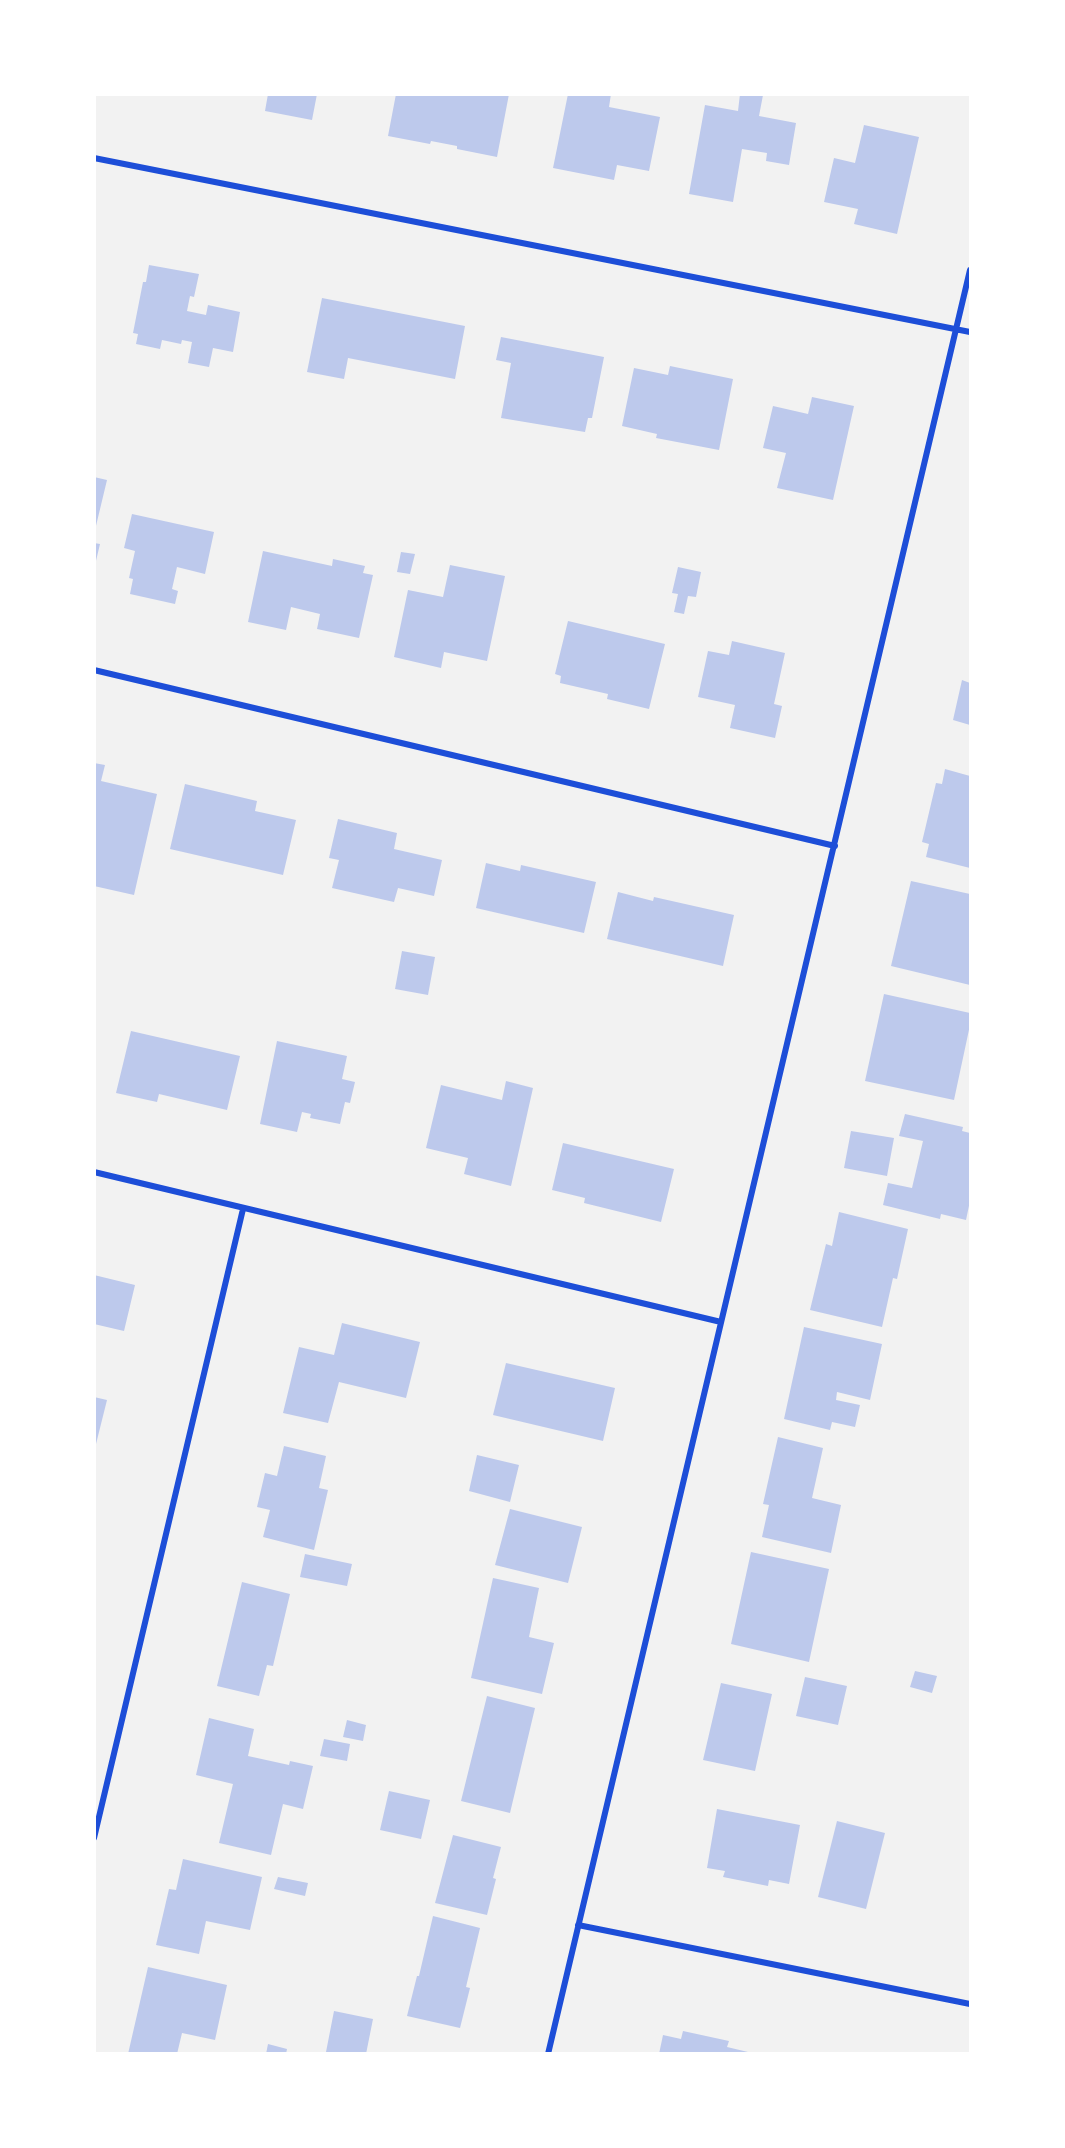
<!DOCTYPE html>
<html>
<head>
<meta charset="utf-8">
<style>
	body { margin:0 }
	#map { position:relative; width:1065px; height:2148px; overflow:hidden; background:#f2f2f2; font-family:"Fira Sans",sans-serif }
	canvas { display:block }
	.frame { position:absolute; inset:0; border:96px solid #fff; pointer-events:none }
</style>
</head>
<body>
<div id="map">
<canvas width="1065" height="2148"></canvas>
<div class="frame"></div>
</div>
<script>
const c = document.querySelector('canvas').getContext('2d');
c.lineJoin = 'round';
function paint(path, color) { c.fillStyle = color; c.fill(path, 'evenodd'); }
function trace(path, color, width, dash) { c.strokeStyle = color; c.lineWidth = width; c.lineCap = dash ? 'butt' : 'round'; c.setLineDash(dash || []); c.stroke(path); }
paint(new Path2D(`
	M268,94h49l-5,26 -47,-9z
	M396,94h113l-12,63 -40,-8v-3l-26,-5 -1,3 -42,-8z
	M568,94h43l-2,13 51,10 -11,54 -32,-6 -3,15 -61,-12z
	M740,94l23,1 -4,21 37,7 -7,42 -23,-4 1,-8 -25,-4 -9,53 -44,-8 16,-89 33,6z
	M864,125l55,12 -22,97 -43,-10 4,-15 -34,-7 10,-44 21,5z
	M149,265l50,9 -5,23 -4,-1 -3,15 19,4 2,-10 32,7 -7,40 -20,-4 -4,19 -21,-4 4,-21 -10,-2 -1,4 -19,-4 -2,9 -24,-5 2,-10 -5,-1 10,-51h3z
	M322,298l143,28 -10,53 -107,-21 -4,21 -37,-7z
	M501,337l103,20 -12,61h-4l-3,14 -84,-14 10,-55 -15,-3z
	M670,366l63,13 -14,71 -63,-12 1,-4 -35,-8 12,-58 34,7z
	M812,397l42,9 -21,94 -56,-12 9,-35 -23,-5 10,-42 35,8z
	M94,477l13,3 -12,50h-1z
	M132,514l82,18 -9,42 -28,-7 -5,22 6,2 -3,13 -45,-10 3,-15 -4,-1 6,-27 -11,-3z
	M94,543l6,1 -5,21h-1z
	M263,551l69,15 1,-7 32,7 -2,7 10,2 -14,63 -42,-9 3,-15 -29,-7 -5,23 -38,-8z
	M401,552l14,2 -5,20 -13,-2z
	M450,565l55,11 -18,85 -43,-9 -3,16 -47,-11 14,-67 35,7z
	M678,567l23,5 -5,25 -8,-1 -4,18 -10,-2 4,-18 -6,-1z
	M568,621l97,23 -16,65 -42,-10 1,-5 -48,-11 1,-7 -6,-2z
	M732,641l53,12 -11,51 8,2 -7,32 -45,-10 5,-23 -37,-8 10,-46 21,4z
	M962,680l8,3v42l-17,-5z
	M94,763l11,2 -4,16 56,13 -23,101 -40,-9z
	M945,769l25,7v92l-44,-11 3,-13 -7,-2 14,-59 6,1z
	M185,784l72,17 -2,10 41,9 -13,55 -113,-26z
	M338,819l59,14 -3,16 48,11 -8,36 -36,-8 -4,14 -62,-14 7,-28 -10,-2z
	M486,863l34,8 1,-6 75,17 -12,51 -108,-25z
	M911,881l59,13v91l-79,-19z
	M618,892l35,9 1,-4 80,18 -11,51 -116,-27z
	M402,951l33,6 -7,38 -33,-6z
	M884,994l86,19v12l-16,75 -89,-19z
	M131,1031l109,25 -13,54 -68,-16 -2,8 -41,-9z
	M277,1041l70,15 -5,23 13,3 -5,21 -5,-1 -5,22 -30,-6 1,-4 -9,-2 -5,20 -37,-8z
	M506,1081l27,7 -22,98 -47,-12 4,-16 -42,-10 15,-63 61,15z
	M905,1114l58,13 -1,4 8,2v68l-4,19 -25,-6 -1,5 -57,-14 5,-22 24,5 11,-47 -24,-5z
	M851,1131l43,7 -7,38 -43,-8z
	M563,1143l111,26 -13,53 -77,-19 1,-5 -33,-8z
	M839,1212l69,17 -11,50 -4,-1 -11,49 -72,-17 16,-66 6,2z
	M94,1275l41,10 -11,46 -30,-7z
	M342,1323l78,19 -14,56 -67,-16 -11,41 -45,-10 16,-66 35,8z
	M804,1327l78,17 -12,56 -33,-8 -1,8 24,5 -5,22 -23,-5 -2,8 -46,-11z
	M506,1363l109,25 -12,53 -110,-26z
	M94,1397l13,3 -12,48h-1z
	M778,1437l45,11 -11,50 29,7 -10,48 -69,-16 7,-32 -6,-1z
	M284,1446l42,10 -7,32 9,2 -14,60 -51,-13 7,-27 -13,-3 8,-34 12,3z
	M477,1455l42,10 -9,37 -41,-11z
	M510,1509l72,18 -14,56 -73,-18z
	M751,1552l78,17 -20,93 -78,-18z
	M305,1554l47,10 -5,22 -47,-9z
	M493,1578l46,10 -10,49 25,6 -12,51 -71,-16z
	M242,1582l48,12 -17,72 -6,-1 -8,31 -42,-10z
	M915,1671l22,5 -5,17 -22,-6z
	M805,1677l42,9 -9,39 -42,-9z
	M721,1683l51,11 -17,77 -52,-11z
	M487,1696l48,12 -25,105 -49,-12z
	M209,1718l45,11 -6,27 41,9 1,-4 23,5 -10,43 -20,-5 -12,51 -52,-12 14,-59 -37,-9z
	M347,1720l19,5 -3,16 -20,-4z
	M324,1739l26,5 -3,17 -27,-5z
	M389,1791l41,9 -9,39 -41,-9z
	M717,1809l83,16 -11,59 -20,-4 -1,6 -45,-9 2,-6 -18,-3z
	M837,1821l48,12 -19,76 -48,-12z
	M453,1835l48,12 -8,31 3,1 -9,36 -52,-12z
	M183,1859l79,18 -12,53 -44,-9 -7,33 -43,-9 13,-56 7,1z
	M278,1877l30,6 -3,13 -31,-7z
	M433,1916l47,12 -14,59 4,1 -10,40 -53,-12 10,-40h2z
	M148,1967l79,18 -12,55 -33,-7 -5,21h-49z
	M334,2011l39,8 -7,35 -40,-2z
	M683,2031l46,10 -2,6 21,5v2h-89l4,-19 18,4z
	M268,2044l19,5 -1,5h-20z`), '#bdc9ec');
trace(new Path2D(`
	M94,158l876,174
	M94,670l741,176
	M94,1172l627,150
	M94,1838l149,-629
	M578,1925l392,79
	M548,2054l422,-1784`), '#1d4ed8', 6);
</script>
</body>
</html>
